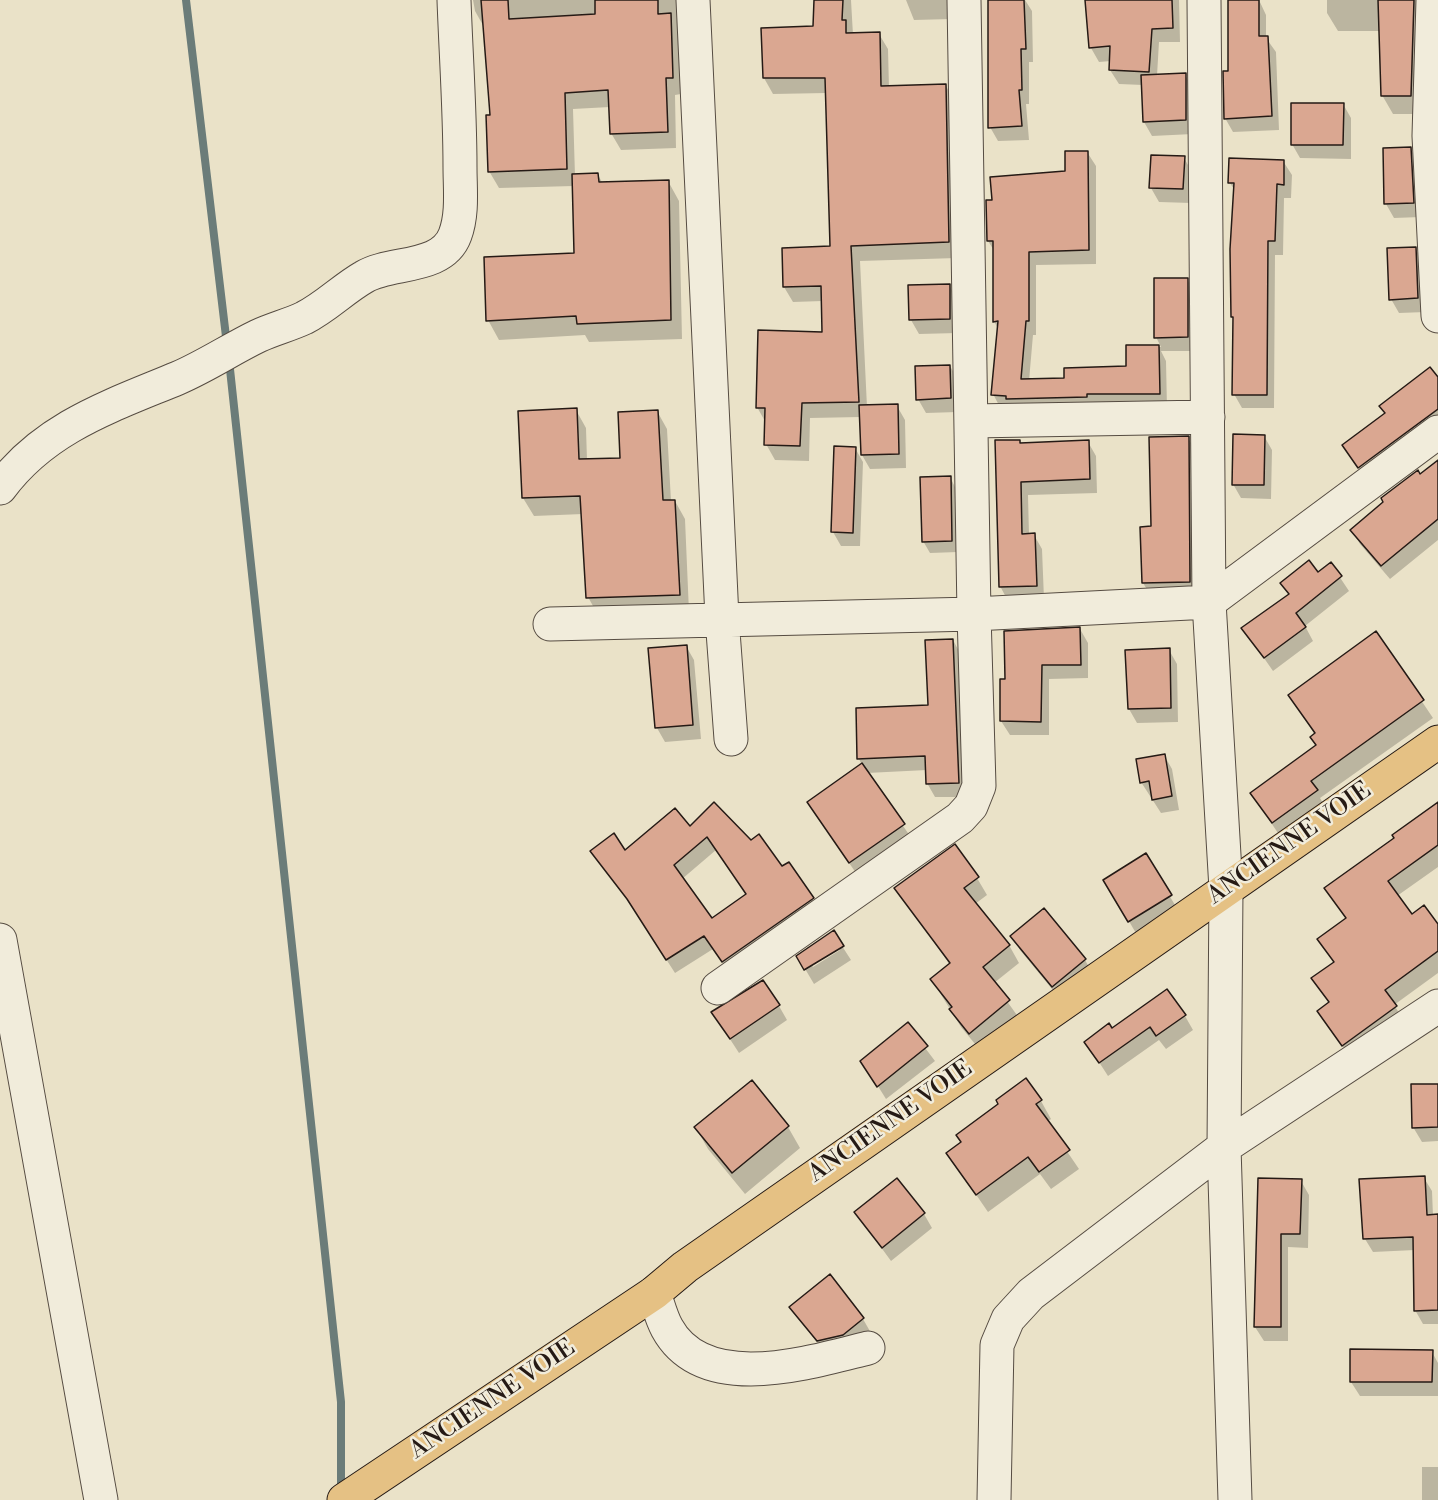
<!DOCTYPE html>
<html>
<head>
<meta charset="utf-8">
<style>
	body { margin:0 }
	canvas { display:block; background:#eae2c8 }
</style>
</head>
<body>
<canvas width="1438" height="1500"></canvas>
<script>
const c = document.querySelector('canvas').getContext('2d');
c.lineJoin = 'round';
function paint(path, color) { c.fillStyle = color; c.fill(path, 'evenodd'); }
function trace(path, color, width, dash) { c.strokeStyle = color; c.lineWidth = width; c.lineCap = dash ? 'butt' : 'round'; c.setLineDash(dash || []); c.stroke(path); }
function drawText(font, color, halo, rows, align = 'center') {
  c.font = font + ' "Libre Bodoni",serif'; c.lineWidth = 5; c.setLineDash([]); c.textBaseline = 'middle'; c.strokeStyle = halo; c.fillStyle = color; for (const [text, x, y, turn = 0] of rows) {
    c.save(); c.translate(x, y); c.rotate((+turn || 0) * Math.PI / 180); c.textAlign = isNaN(turn) ? turn : align; if (halo) c.strokeText(text, 0, 0); c.fillText(text, 0, 0); c.restore();
  }
}
paint(new Path2D(`
	M473,0h204l4,94 -6,1 1,53 -55,2 -10,-17 -1,-26 -37,2 2,67 23,-1 5,9 65,-3 11,20 3,138 -93,3 -4,-7 -86,5 -11,-20 88,-66 -2,-68 -75,2 -10,-17 3,-55 -8,-89 -9,-16z
	M815,0h36l2,35 26,-1 9,15 1,39 57,-2 9,16 2,156 -97,3 7,146 30,-1 8,14 1,48 -36,1 -8,-14 -1,-38 -51,1 -1,43 -34,-1 -9,-16v-21l-9,-16 67,-74 -1,-32 -30,1 -9,-15 48,-39 -5,-155 -54,1 -9,-16 51,-51z
	M906,0h46v19l-38,1z
	M989,0h36l7,11 1,51h-4v42h-3l3,36 -31,1 -8,-14z
	M1087,0h92l1,42h-21l-2,34 28,-1 8,14v45l-41,2 -8,-14 -1,-37 -24,-1 -9,-14 1,-9 -12,1 -8,-14z
	M1230,0h29l7,15v23l10,14 3,78 -46,2 -8,-14 5,-45z
	M1327,0h96l-2,114h-28l-11,-19 -2,-64h-42l-11,-18z
	M1343,104l8,14v41l-51,-1 -8,-14z
	M1410,148l8,14 3,55 -27,1 -8,-14z
	M1087,152l9,14v98l-60,1v70h-3l-4,46 36,-2 63,-11v-21h33l-5,-10 31,-58 8,14v58h-34l5,10 1,47 -166,1 -8,-15 5,-65 -4,-8 1,-69 -7,-11 5,-40 73,-28z
	M1184,158l8,14 -1,31 -32,-1 -8,-14z
	M1283,161l9,14 -1,23h-7l-1,57h-8l-1,153h-32l-8,-14 1,-203 -5,-8z
	M1415,248l8,14 3,50 -27,1 -8,-14z
	M949,285l8,14 1,34 -39,1 -8,-14z
	M950,366l8,14v32l-32,1 -8,-14z
	M1438,380v48l-71,53 -23,-35 42,-32 -5,-8z
	M576,410l10,18 1,32 35,-1 35,-48 10,18 4,72h4l10,18 4,93 -91,3 -10,-18 -5,-83 -49,2 -11,-18z
	M1264,436l8,14 -1,49 -30,-1 -8,-14z
	M1188,438l11,18 1,143 -46,2 -11,-18 10,-55z
	M1088,442l8,14 1,37 -69,2 1,40h5l8,14 2,50 -36,2 -8,-15 20,-142z
	M855,448l8,14 -3,84h-19l-8,-14z
	M1438,463v77l-48,39 -30,-35 -8,-14z
	M950,477l6,12 2,63 -28,1 -7,-12z
	M1331,564l18,27 -44,35 8,15 -40,30 -30,-43 46,-33 -7,-11 36,-10z
	M1080,629l8,14v35l-39,1v56h-39l-9,-14 5,-40z
	M1376,633l57,85 -113,80 6,10 -44,31 -31,-46 66,-47 -2,-11 -25,-39z
	M953,640l8,15 6,142h-32l-8,-14v-13l-60,3 45,66 -54,37 -41,-60 45,-51 -3,-6 -2,-49 72,-4z
	M686,646l8,14 7,79 -36,3 -8,-14 -7,-78z
	M1169,650l8,14 1,58 -41,1 -8,-14z
	M1164,755l8,14 7,41 -18,3 -20,-31z
	M1438,805v62l-41,29 14,20 27,10v47l-44,32 11,17 -53,38 -33,-48 11,-8 -17,-26 21,-15 -15,-23 28,-21 -21,-31z
	M690,828l60,14 62,57 8,14 -89,62 -18,-26 -38,24 -38,-59 -45,-63 33,1zM716,850l31,45 -35,25 -30,-41z
	M1145,855l33,55 -41,25 -32,-55z
	M977,878l10,17 -12,9 34,41 10,18 -25,20 25,35 -39,32 -19,-23 -29,-47 18,-15 -54,-77z
	M833,932l18,28 -37,24 -16,-27zM838,947l2,3 -27,17 -1,-2z
	M1012,936l73,24 8,14 -32,26 -41,-50z
	M779,1006l8,14 -48,33 -26,-40z
	M1185,1016l8,14 -27,19 -7,-9 -51,36 -22,-34z
	M907,1024l28,37 -49,38 -15,-24z
	M1438,1087v54l-16,1 -9,-15z
	M1041,1101l10,18 -4,3 32,47 -28,20 -11,-15 -52,38 -40,-58 14,-11 38,-38z
	M788,1127l12,21 -55,46 -37,-45 -12,-21z
	M1424,1178l8,13 1,25h5v108h-15l-8,-14v-60l-42,2 -8,-13z
	M1260,1180l41,1 8,14 -1,53 -20,-1v94h-24l-9,-14z
	M856,1213l68,1 8,14 -41,33z
	M791,1307l72,12 8,14 -45,22z
	M1432,1352l6,11v33h-78l-9,-14z
	M1422,1467h16v33h-16z`), '#0003');
trace(new Path2D(`
	M186,0l41,345
	M229,360l112,1042v92`), '#6b7c79', 8);
const building = new Path2D(`
	M481,0h27l1,19 86,-5v-14h63v14l13,-1 2,65h-7l2,54 -58,2 -2,-44 -43,3 2,76 -79,3 -2,-57h4z
	M814,0h29l-1,20h4v13l34,-1 1,54 65,-2 3,158 -98,4 8,156 -57,1 -2,43 -36,-1 1,-37h-9l2,-78 64,2 -1,-46 -38,1 -1,-39 48,-2 -5,-168h-62l-2,-50 52,-2z
	M988,0h36l2,49h-5l1,41h-3l3,36 -34,2z
	M1085,0h87l1,28 -21,1 -3,43 -40,-2 1,-24 -21,2z
	M1228,0h31v36h9l4,80 -48,3 -1,-48h5z
	M1378,0h36l-3,96h-30z
	M1186,73v47l-43,2 -2,-47z
	M1291,103h53l-1,42h-52z
	M1411,147l3,56 -30,1 -1,-56z
	M1065,151h23l1,99 -60,2v69h-3l-5,58 43,-1v-10l62,-2v-21h33l1,49h-73v3l-81,2v-3l-15,-1 7,-74 -5,1v-81h-6l-1,-41h6l-2,-23 75,-6z
	M1151,155l34,1 -2,33 -34,-1z
	M1229,158l55,2v25l-7,-1 -2,57h-7l-1,154h-35l1,-78h-2l-1,-68 4,-66h-6z
	M598,173l1,9 70,-2 2,140 -94,4 -1,-8 -90,5 -2,-64 90,-4 -2,-79z
	M1416,247l2,51 -29,2 -2,-52z
	M1154,278h34v59l-34,1z
	M950,284v35l-41,1 -1,-35z
	M950,365l1,33 -35,2 -1,-34z
	M1430,367l8,10v32l-80,59 -16,-23 43,-32 -6,-7z
	M898,404l1,50 -38,1 -2,-50z
	M577,408l2,51 41,-1 -2,-46 40,-2 5,90h12l5,95 -94,3 -6,-102 -58,2 -4,-87z
	M1233,434l32,1 -1,50h-32z
	M1189,436l1,146 -48,1 -2,-56 11,-1 -2,-89z
	M995,440h25v3l69,-3 1,39 -69,3 1,52 13,-1 2,53 -38,1z
	M834,446l22,1 -3,86 -22,-1z
	M1438,460v59l-57,47 -31,-36 33,-28 -2,-4 37,-28 2,4z
	M951,476l1,65 -30,1 -2,-65z
	M1309,560l9,12 13,-10 11,14 -46,37 10,14 -42,31 -23,-30 48,-34 -9,-11z
	M1080,627l1,38h-39l-1,57 -41,-1v-42h5l-1,-48z
	M1376,631l48,69 -113,81 7,9 -46,33 -22,-30 66,-48 -6,-8 5,-4 -27,-38z
	M953,639l6,144 -33,1 -1,-28 -68,3 -1,-51 72,-3 -3,-65z
	M687,645l6,80 -38,3 -7,-80z
	M1170,648l1,60 -43,1 -3,-59z
	M1165,754l7,42 -20,4 -3,-19 -9,2 -4,-24z
	M862,763l43,61 -56,39 -42,-61z
	M714,802l37,38 8,-6 23,32 7,-4 25,36 -92,64 -18,-26 -38,24 -39,-61 -37,-48 24,-18 11,17 50,-42 15,18zM707,837l39,57 -34,24 -38,-53z
	M1438,802v43l-50,36 24,33 12,-9 14,19v27l-53,39 12,16 -55,40 -25,-35 12,-9 -18,-24 23,-16 -17,-23 29,-21 -22,-30 70,-50 -2,-3z
	M955,844l24,33 -15,11 46,57 -27,22 27,33 -41,34 -20,-25 3,-2 -22,-28 20,-16 -56,-75z
	M1146,853l26,42 -44,27 -25,-42z
	M1044,908l42,51 -34,28 -42,-51z
	M834,930l10,16 -40,24 -8,-14z
	M763,980l17,25 -50,34 -19,-27z
	M1167,989l19,26 -30,21 -6,-9 -51,36 -15,-21 25,-19 3,5z
	M908,1022l20,24 -51,41 -17,-26z
	M1026,1078l16,22 -6,4 34,46 -31,22 -11,-15 -52,38 -30,-42 15,-11 -5,-7 42,-31 -2,-4z
	M752,1080l37,46 -57,47 -38,-46z
	M1411,1084h27v43l-26,1z
	M1425,1176l2,39 11,-1v96l-24,1 -1,-74 -50,2 -4,-60z
	M897,1178l28,35 -43,35 -28,-36z
	M1258,1178l44,1 -2,55h-19v93h-27z
	M830,1274l34,44 -21,17 -26,6 -28,-34z
	M1350,1349l83,1 -1,32h-82z`);
paint(building, '#daa791');
trace(building, '#251a15', 1.5);
const minor = new Path2D(`
	M693,0l29,618 9,121
	M1204,0l5,602 17,287 -2,258 11,353
	M1433,0l-4,136 9,180
	M971,421l237,-4
	M0,488c45,-61 111,-82 178,-110 28,-12 53,-29 80,-42 15,-7 31,-11 46,-18 22,-11 39,-29 60,-41 26,-16 78,-7 91,-42 8,-21 5,-46 5,-68 0,-56 -4,-111 -6,-167
	M550,624l424,-10 235,-12 229,-170
	M0,940l101,560
	M718,988l242,-170 11,-12 8,-20 -5,-172 -10,-614
	M654,1293c4,11 7,24 13,35 37,68 144,34 201,20
	M994,1500l3,-155 11,-26 23,-25 193,-147 214,-141`);
const major = new Path2D(`
	M344,1500l310,-207 31,-26 753,-525`);
trace(minor, '#564c42', 35);
trace(major, '#251a15', 35);
trace(minor, '#f1ecdb', 33);
trace(major, '#e5c184', 33);
drawText('24px', '#251a15', '#f1ecdb', [
	["ANCIENNE VOIE",1290,844,-35],
	["ANCIENNE VOIE",891,1122,-35],
	["ANCIENNE VOIE",493,1400,-34]
]);
</script>
</body>
</html>
